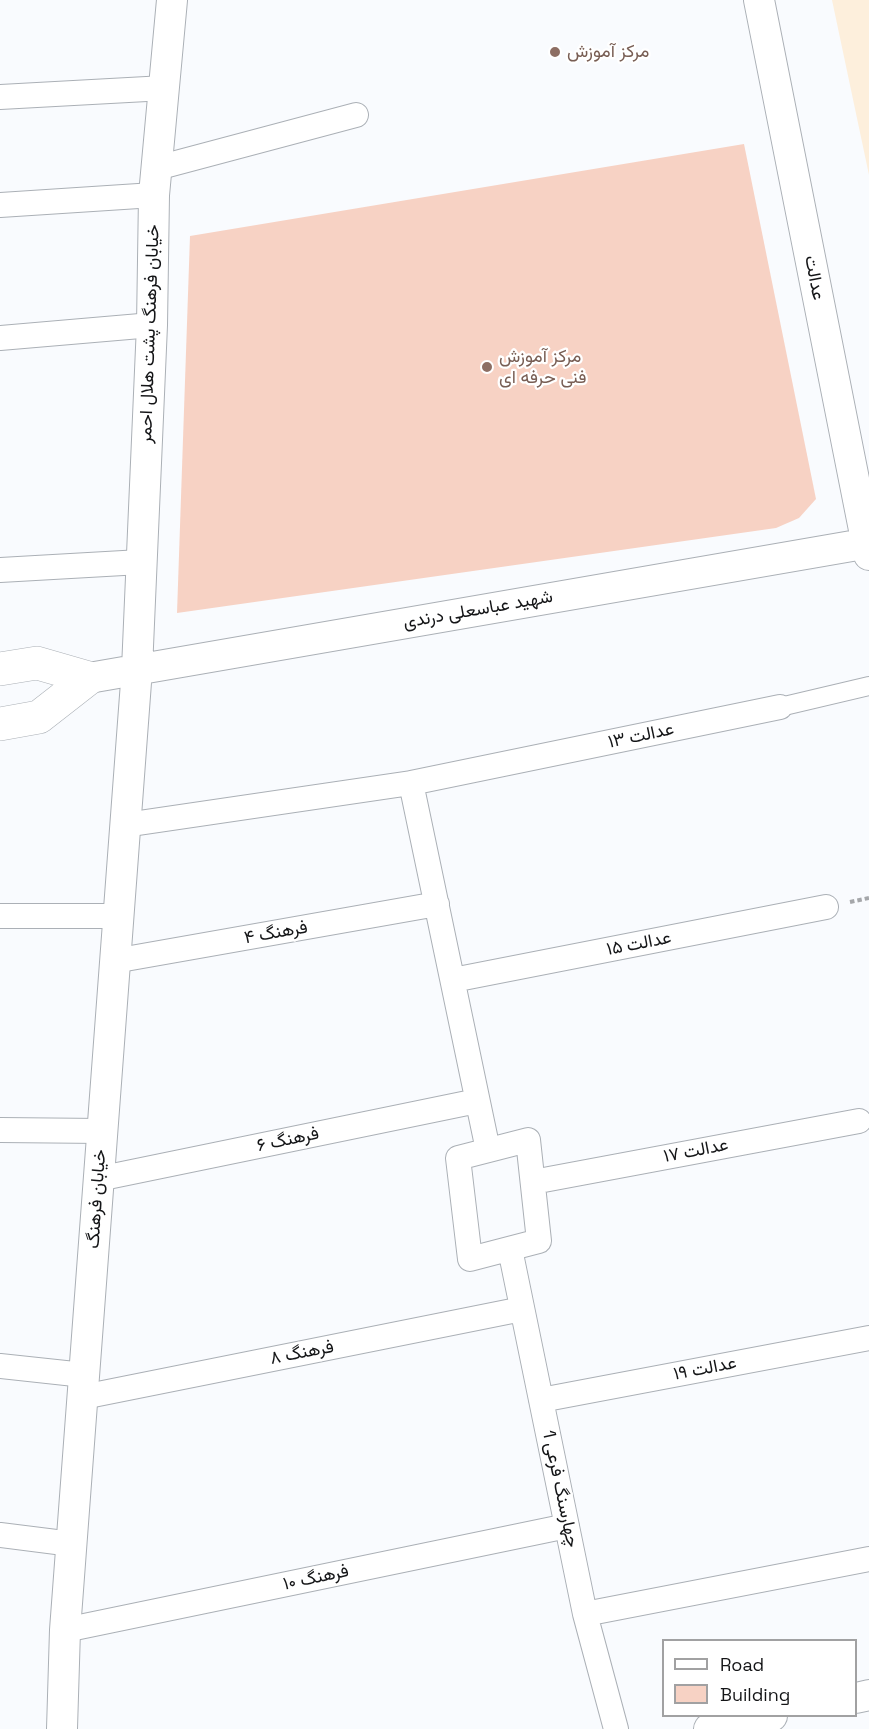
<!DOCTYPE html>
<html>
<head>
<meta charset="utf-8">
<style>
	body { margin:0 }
	#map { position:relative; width:869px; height:1729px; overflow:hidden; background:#f9fbfe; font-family:"Space Grotesk",sans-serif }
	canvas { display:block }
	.legend { position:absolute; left:662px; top:1639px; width:195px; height:78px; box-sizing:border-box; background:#fff; border:2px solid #a1a1a2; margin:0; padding:8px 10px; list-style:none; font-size:18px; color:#141517 }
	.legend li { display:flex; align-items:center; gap:12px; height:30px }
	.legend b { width:30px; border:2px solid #a1a1a2 }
</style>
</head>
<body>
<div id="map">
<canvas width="869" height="1729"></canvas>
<ul class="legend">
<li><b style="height:8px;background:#fff"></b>Road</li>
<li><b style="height:16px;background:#f7d2c4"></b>Building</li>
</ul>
</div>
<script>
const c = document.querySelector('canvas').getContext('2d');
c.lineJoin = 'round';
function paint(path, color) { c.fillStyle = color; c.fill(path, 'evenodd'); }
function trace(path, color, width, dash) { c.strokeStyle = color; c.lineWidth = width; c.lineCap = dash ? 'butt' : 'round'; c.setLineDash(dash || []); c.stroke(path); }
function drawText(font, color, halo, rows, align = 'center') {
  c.font = font + ' "Space Grotesk",Vazirmatn,sans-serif'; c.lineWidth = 4.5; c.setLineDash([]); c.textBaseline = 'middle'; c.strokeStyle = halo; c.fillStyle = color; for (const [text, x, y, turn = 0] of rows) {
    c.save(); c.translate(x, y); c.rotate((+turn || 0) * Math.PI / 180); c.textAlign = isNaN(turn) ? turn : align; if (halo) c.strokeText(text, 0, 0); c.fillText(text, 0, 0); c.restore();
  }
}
paint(new Path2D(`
	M832,0h37v175z`), '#fdefdc');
paint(new Path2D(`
	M744,144l72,355 -17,19 -23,10 -599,85 13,-377z`), '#f7d2c4');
const pedestrian = new Path2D(`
	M780,707l89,-21`);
const minor = new Path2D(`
	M0,97l165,-9
	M157,168l199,-53
	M0,205l154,-10
	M0,338l152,-13
	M0,570l141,-8
	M411,783l77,367
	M125,825l286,-42 369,-76
	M0,916h118
	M114,961l323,-57
	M453,980l373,-73
	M0,1130l102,1
	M528,1140l11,101 -69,18 -12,-101z
	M98,1179l379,-78
	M533,1182l326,-61
	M510,1249l75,365 31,115
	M0,1366l84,9
	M83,1397l439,-88
	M541,1400l328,-62
	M0,1535l72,9
	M585,1614l284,-55
	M65,1630l502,-104`);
const tertiary = new Path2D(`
	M759,0l110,555
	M89,678l780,-135
	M856,1698l13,-3
	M62,1729l3,-99 72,-961 15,-344 2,-130 18,-195
	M709,1729l63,-13`);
const secondary = new Path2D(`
	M0,669l37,-6 52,15
	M0,724l39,-7 50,-39`);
trace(pedestrian, '#abb0b6', 20);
trace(minor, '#abb0b6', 26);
trace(tertiary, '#abb0b6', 32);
trace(secondary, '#abb0b6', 34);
trace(new Path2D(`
	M850,902l19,-4`), '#a5a7aa', 4, [4.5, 3]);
trace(pedestrian, '#fff', 18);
trace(minor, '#fff', 24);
trace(tertiary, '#fff', 30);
trace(secondary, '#fff', 33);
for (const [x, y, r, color] of [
	[555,52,6,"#8d6e63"],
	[487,367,6,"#8d6e63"]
]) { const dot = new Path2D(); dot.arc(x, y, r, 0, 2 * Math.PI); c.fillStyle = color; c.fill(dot); trace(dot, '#fff', 2); }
drawText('18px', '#785e54', '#fff', [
	["مرکز آموزش",567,52],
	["مرکز آموزش",499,357],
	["فنی حرفه ای",499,378]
], 'left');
drawText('18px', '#141517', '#fff', [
	["عدالت",814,278,79],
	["خیابان فرهنگ پشت هلال احمر",150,334,-88],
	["شهید عباسعلی درندی",478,610,-10],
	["عدالت ۱۳",641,736,-12],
	["فرهنگ ۴",276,933,-10],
	["عدالت ۱۵",639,944,-11],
	["فرهنگ ۶",288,1140,-12],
	["عدالت ۱۷",696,1151,-11],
	["خیابان فرهنگ",97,1199,-86],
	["فرهنگ ۸",302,1353,-11],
	["عدالت ۱۹",705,1369,-11],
	["چهارسنگ فرعی 1",560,1489,78],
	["فرهنگ ۱۰",316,1578,-12]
]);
</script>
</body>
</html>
